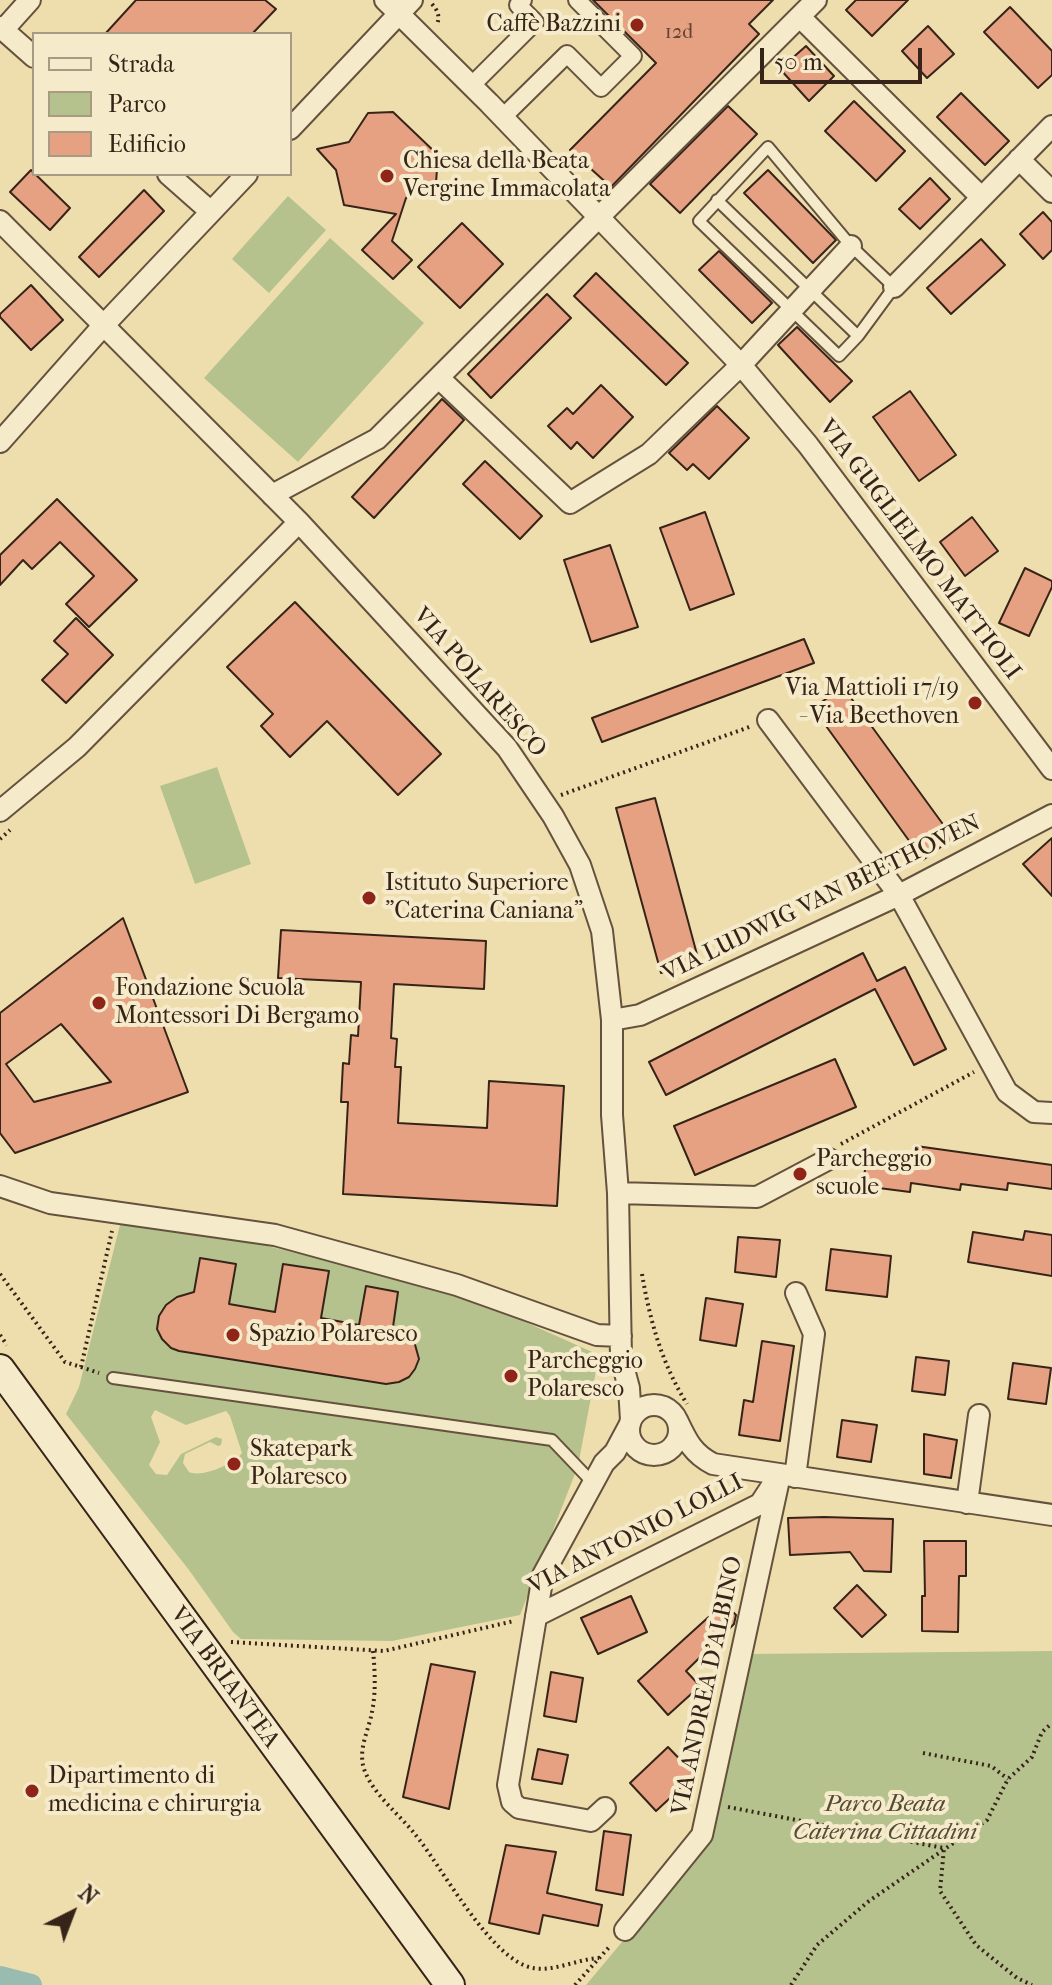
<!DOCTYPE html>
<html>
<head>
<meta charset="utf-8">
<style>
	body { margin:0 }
	#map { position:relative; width:1052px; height:1985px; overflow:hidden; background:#efdead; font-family:"IM FELL French Canon",serif }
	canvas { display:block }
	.legend { position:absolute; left:32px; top:32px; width:260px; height:144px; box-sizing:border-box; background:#f5eaca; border:2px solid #a99b83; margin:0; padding:10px 14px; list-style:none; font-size:24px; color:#372419 }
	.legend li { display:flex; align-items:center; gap:16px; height:40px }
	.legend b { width:40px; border:2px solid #a99b83 }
	.north { position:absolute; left:32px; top:1873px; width:80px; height:80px; -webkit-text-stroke:6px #f5eaca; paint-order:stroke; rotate:42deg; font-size:22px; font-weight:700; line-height:32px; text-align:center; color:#372419 }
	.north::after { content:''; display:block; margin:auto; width:28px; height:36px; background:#372419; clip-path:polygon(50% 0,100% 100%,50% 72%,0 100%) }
	.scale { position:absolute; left:760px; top:48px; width:162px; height:36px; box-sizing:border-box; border:4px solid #372419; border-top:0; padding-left:10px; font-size:24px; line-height:28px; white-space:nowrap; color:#372419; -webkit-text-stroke:6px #f5eaca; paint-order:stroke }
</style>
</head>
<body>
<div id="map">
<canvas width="1052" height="1985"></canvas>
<ul class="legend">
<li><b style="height:10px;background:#f5eaca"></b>Strada</li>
<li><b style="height:22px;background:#b5c28d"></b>Parco</li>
<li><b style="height:22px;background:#e6a182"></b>Edificio</li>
</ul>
<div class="north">N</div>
<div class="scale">50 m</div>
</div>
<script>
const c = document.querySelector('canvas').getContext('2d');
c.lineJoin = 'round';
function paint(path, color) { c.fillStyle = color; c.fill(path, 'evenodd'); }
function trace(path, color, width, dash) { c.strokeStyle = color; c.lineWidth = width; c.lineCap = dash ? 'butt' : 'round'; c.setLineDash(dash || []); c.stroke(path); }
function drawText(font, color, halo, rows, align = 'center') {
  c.font = font + ' "IM FELL French Canon",serif'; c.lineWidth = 8; c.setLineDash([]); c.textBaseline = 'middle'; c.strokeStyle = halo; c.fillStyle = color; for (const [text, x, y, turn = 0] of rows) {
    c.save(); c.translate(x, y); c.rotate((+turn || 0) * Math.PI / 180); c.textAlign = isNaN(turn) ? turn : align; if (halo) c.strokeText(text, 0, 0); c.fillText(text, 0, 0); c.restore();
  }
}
paint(new Path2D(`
	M288,196l38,34 -57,63 -37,-34z
	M330,238l94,85 -126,139 -94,-84z
	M217,767l34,97 -56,20 -35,-98z
	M121,1221l142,24 195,47 141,63 -21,111 -58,149 -128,26 -151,-2 -8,-7 -44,-62 -123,-156 13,-27zM155,1410l31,15 40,-14 4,5 12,37c-8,11 -40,25 -53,19l-6,-9 2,-9 25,-12 8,4 3,-1 1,-6 -6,-2 -35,17 -14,21 -11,-1 -7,-9 11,-23 -9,-25z
	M1052,1651v334h-466l124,-148 40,-183z`), '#b5c28d');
trace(new Path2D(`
	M0,1977l31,8`), '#9abbaf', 22);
const building = new Path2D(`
	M136,0h129l11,9 -24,25h-147z
	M593,0h180l-24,24 10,10 -148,153 -41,-37 86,-87z
	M856,0h52l-36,36 -26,-26z
	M1010,7l42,44v24l-14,13 -54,-56z
	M928,26l26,28 -27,24 -25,-27z
	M806,46l28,30 -25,25 -29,-32z
	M961,93l48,48 -24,24 -48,-48z
	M854,101l51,50 -29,30 -51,-50z
	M728,106l29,28 -77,79 -30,-29z
	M393,112l45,43 -2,28 -30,15 -14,43 20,19 -19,19 -31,-29 34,-36 -52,-9 -8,-35 -19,-21 32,-7 19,-29z
	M31,170l39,38 -20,22 -40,-38z
	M768,170l68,70 -23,23 -69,-70z
	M930,178l20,21 -30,30 -21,-20z
	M144,190l20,21 -65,66 -20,-20z
	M1043,212l9,10v28l-9,9 -23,-25z
	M462,223l41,41 -43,44 -42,-41z
	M981,239l24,26 -54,49 -24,-26z
	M719,251l53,52 -20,20 -53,-53z
	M596,273l92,90 -22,22 -92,-89z
	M31,285l32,35 -32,30 -31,-33v-3z
	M547,294l24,24 -80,80 -23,-24z
	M797,327l55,54 -22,21 -52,-57z
	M601,385l32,32 -40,41 -16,-16 -6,7 -23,-23 19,-18 6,6z
	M910,391l46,64 -37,26 -46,-64z
	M442,399l22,21 -90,98 -22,-21z
	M717,406l32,32 -40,41 -16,-15 -6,6 -18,-17z
	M485,461l57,55 -22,23 -57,-55z
	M57,499l80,81 -48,47 -23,-23 28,-28 -34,-34 -28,27 -9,-9 -23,25v-30z
	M705,512l29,82 -44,16 -30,-82z
	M972,517l26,34 -33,25 -25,-34z
	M610,545l28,82 -47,15 -27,-82z
	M1025,568l27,13v6l-23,49 -30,-13z
	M295,602l146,152 -43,41 -71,-74 -37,36 -29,-31 12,-12 -46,-47z
	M76,618l37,37 -47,48 -24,-23 26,-26 -14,-13z
	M804,639l10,24 -212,79 -10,-24z
	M843,687l110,151 -30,22 -110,-152z
	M655,798l44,164 -38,11 -45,-165z
	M1052,838v58l-29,-32z
	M123,918l65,174 -173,61 -15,-20v-120zM61,1024l50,58 -77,20 -28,-38z
	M281,930l205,11 -2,48 -90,-5 -3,54 6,1 -2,28h6l-3,56 89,5 2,-47 75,5 -7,120 -214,-12 5,-92h-7l2,-39 6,1 2,-29 7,1 3,-54 -83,-4z
	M863,953l14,28 28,-14 41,82 -32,16 -39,-76 -209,106 -17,-33z
	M835,1059l21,48 -161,68 -21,-49z
	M916,1146l136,19v24l-44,-6 -1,7 -46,-6 -1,6 -49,-7 -1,9 -47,-6 4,-33 48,7z
	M1025,1231l27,4v41l-84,-14 5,-30 50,8z
	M738,1237l42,3 -4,37 -41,-5z
	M831,1249l60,7 -4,41 -61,-7z
	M200,1258l36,6 -7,40 46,8 8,-48 46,7 -8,47 38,7 7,-39 32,6 -5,35 11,4 10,10 5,18 -4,10 -6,8 -10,5 -13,2 -207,-33 -8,-3 -9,-9 -5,-10 2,-13 7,-11 11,-8 17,-5z
	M706,1298l37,6 -7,42 -36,-6z
	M762,1341l32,5 -14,95 -41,-6 5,-35 9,2z
	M916,1357l33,4 -4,34 -33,-4z
	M1013,1363l38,5 -5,36 -38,-5z
	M842,1420l35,5 -6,37 -34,-5z
	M924,1434l33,6 -6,38 -27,-4z
	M824,1517l69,2 -2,53 -27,-1 -14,-19 -60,3 -2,-37z
	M924,1541h42v35h-7l-1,56 -36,-1v-35h3z
	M857,1585l29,30 -24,22 -28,-29z
	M631,1596l16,36 -49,22 -17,-36z
	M724,1603l12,12 -2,9 -48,47 14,15 -32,29 -30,-34z
	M431,1664l44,8 -26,137 -46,-12z
	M551,1672l32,6 -7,44 -32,-6z
	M668,1747l27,28 -39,36 -26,-28z
	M538,1749l30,6 -6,29 -30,-5z
	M604,1831l27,4 -8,60 -27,-5z
	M506,1845l50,7 -9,41 55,12 -4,21 -55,-11 -4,19 -50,-11z`);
paint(building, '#e6a182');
trace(building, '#372419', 2);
const service = new Path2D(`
	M717,200l141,136 36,-49 -43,-41 -83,-99 -69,74 140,135 19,-20
	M113,1378l439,62 41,43`);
const pedestrian = new Path2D(`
	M471,86l64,-64 -17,-17 5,-5
	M503,117l64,-63 34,34 32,-32 -56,-56`);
const minor = new Path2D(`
	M385,0l104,103 252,262 67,80 244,324
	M800,17l181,180
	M0,27l34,30
	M3,30l27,-30
	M290,129l122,-129
	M1019,159l33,33
	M168,174l43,38
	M0,221l299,301 208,226 46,68 27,49 22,66 10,89v95l6,78 3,165 8,30 2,32
	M894,287l158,-161
	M439,378l131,125 79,-49 92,-89 110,-119
	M0,442l102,-115 145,-153
	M272,495l105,-56 439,-439
	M768,720l131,175 108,197 27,20 18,1
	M0,811l77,-64 222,-225
	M612,1020l28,-5 259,-120 153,-80
	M0,1186l50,17 225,32 182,50 140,50 24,1
	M618,1193l139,4 72,-38
	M629 1430a25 25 0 1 1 50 0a25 25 0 1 1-50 0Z
	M678,1422c9,19 15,32 35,42l339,51
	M795,1477l19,-143 -18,-41
	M967,1503l12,-88
	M536,1616l224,-112 15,-23
	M605,1808l-14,13 -72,-13 -7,-6 -4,-17 35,-210 61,-112 11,-11 15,-28
	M625,1930l77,-95 78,-360`);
const secondary = new Path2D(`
	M0,1369l450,616`);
trace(service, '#65523e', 14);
trace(pedestrian, '#65523e', 20);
trace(minor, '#65523e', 24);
trace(secondary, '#372419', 32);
trace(new Path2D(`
	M432,4c6,7 8,12 5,21
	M561,795l191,-69
	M0,839l10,-9
	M841,1144l133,-72
	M0,1274l65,88 16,5 31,-136
	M642,1274c8,47 20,90 45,130
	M0,1335l7,10
	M81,1367l18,6
	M231,1642l153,9 130,-30
	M373,1651c2,20 3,41 -1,61 -3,17 -13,35 -9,53 6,26 35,48 51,68 27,32 77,128 119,135 21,4 45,-9 66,-10
	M923,1753l68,13 17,13
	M728,1807l216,41 -4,43 36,54 41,33 15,7
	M575,1985l36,-40
	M791,1985l26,-40 52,-44 118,-81 21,-41 24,-22 10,-25 10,-9`), '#372419', 4, [2, 4]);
trace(service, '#f5eaca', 10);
trace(pedestrian, '#f5eaca', 16);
trace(minor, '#f5eaca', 20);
trace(secondary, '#f5eaca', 28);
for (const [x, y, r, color] of [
	[637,25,8,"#8f2418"],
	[387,176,8,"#8f2418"],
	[975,703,8,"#8f2418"],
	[369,898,8,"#8f2418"],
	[99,1003,8,"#8f2418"],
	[800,1174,8,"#8f2418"],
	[233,1335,8,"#8f2418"],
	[511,1376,8,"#8f2418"],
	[234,1464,8,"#8f2418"],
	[32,1791,8,"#8f2418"]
]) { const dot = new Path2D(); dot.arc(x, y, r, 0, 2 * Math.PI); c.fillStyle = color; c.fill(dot); trace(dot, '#f5eaca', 3); }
drawText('20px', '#634333', null, [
	["12d",679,33]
]);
drawText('24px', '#372419', '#f5eaca', [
	["Caffè Bazzini",621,25,"right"],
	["Chiesa della Beata",403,162],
	["Vergine Immacolata",403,190],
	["Via Mattioli 17/19",959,689,"right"],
	["- Via Beethoven",959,717,"right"],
	["Istituto Superiore",385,884],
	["\"Caterina Caniana\"",385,912],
	["Fondazione Scuola",115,989],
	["Montessori Di Bergamo",115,1017],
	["Parcheggio",816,1160],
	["scuole",816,1188],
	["Spazio Polaresco",249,1335],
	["Parcheggio",527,1362],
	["Polaresco",527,1390],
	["Skatepark",250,1450],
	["Polaresco",250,1478],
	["Dipartimento di",48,1777],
	["medicina e chirurgia",48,1805]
], 'left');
drawText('24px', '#372419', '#f5eaca', [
	["VIA GUGLIELMO MATTIOLI",919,550,53],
	["VIA POLARESCO",479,683,49],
	["VIA LUDWIG VAN BEETHOVEN",822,899,-26],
	["VIA ANTONIO LOLLI",636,1535,-27],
	["VIA BRIANTEA",224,1678,54],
	["VIA ANDREA D'ALBINO",708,1686,-78]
]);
drawText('italic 24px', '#564c36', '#f5eaca', [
	["Parco Beata",885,1805],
	["Caterina Cittadini",885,1833]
]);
</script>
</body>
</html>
